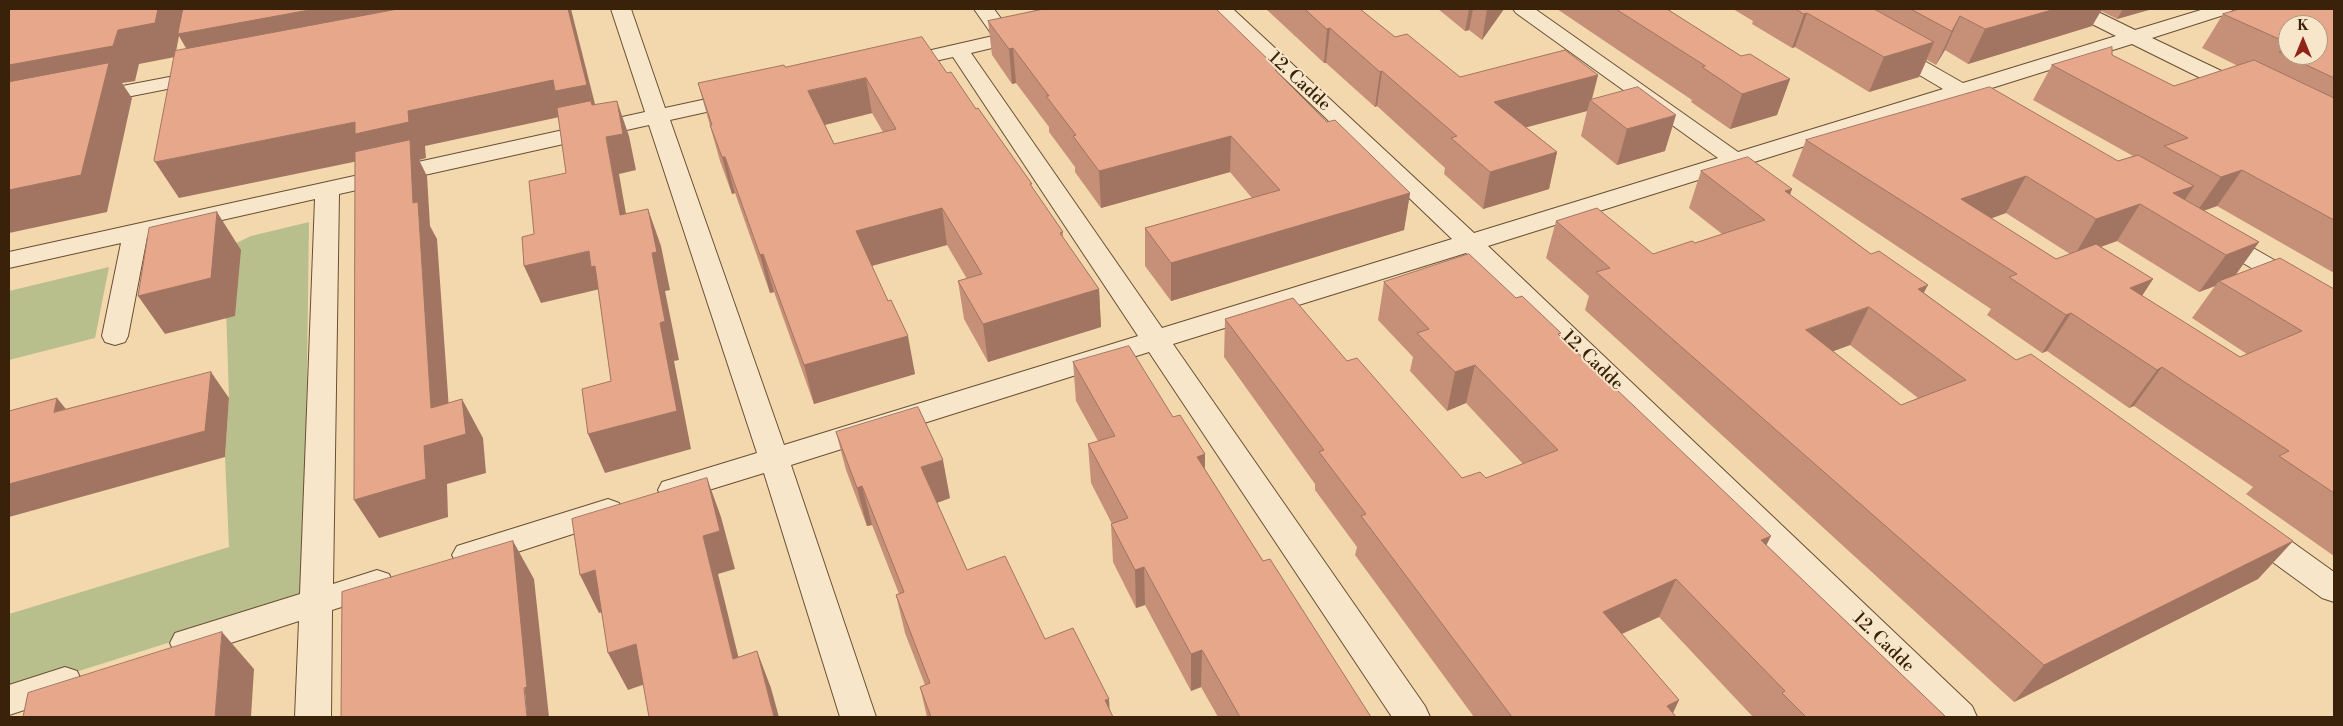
<!DOCTYPE html>
<html>
<head>
<meta charset="utf-8">
<style>
	body { margin:0 }
	#map { position:relative; width:2343px; height:726px; overflow:hidden; background:#f4d8ad; font-family:"Libre Bodoni",serif }
	canvas { display:block }
	.frame { position:absolute; inset:0; border:10px solid #3a210a; pointer-events:none }
	.north { position:absolute; left:2278px; top:15px; width:50px; height:50px; box-sizing:border-box; background:#f8e6ca; border:1px solid #ac977d; border-radius:50%; rotate:0deg; font-size:14px; font-weight:700; line-height:20px; text-align:center; color:#3a210a }
	.north::after { content:''; display:block; margin:auto; width:18px; height:22px; background:#8f2418; clip-path:polygon(50% 0,100% 100%,50% 72%,0 100%) }
</style>
</head>
<body>
<div id="map">
<canvas width="2343" height="726"></canvas>
<div class="frame"></div>
<div class="north">K</div>
</div>
<script>
const c = document.querySelector('canvas').getContext('2d');
c.lineJoin = 'round';
function paint(path, color) { c.fillStyle = color; c.fill(path, 'evenodd'); }
function trace(path, color, width, dash) { c.strokeStyle = color; c.lineWidth = width; c.lineCap = dash ? 'butt' : 'round'; c.setLineDash(dash || []); c.stroke(path); }
function drawText(font, color, halo, rows, align = 'center') {
  c.font = font + ' "Libre Bodoni",serif'; c.lineWidth = 4; c.setLineDash([]); c.textBaseline = 'middle'; c.strokeStyle = halo; c.fillStyle = color; for (const [text, x, y, turn = 0] of rows) {
    c.save(); c.translate(x, y); c.rotate((+turn || 0) * Math.PI / 180); c.textAlign = isNaN(turn) ? turn : align; if (halo) c.strokeText(text, 0, 0); c.fillText(text, 0, 0); c.restore();
  }
}
paint(new Path2D(`
	M309,222l-5,378 -295,93v-79l220,-67 -4,-90 4,-59 -3,-89 6,-64 19,-9z
	M109,267l-14,71 -86,22v-69z`), '#b8bf8d');
const street = new Path2D(`
	M611,9h20l34,99 74,-16 8,1 3,5 -3,5 -77,17 114,325 354,-109 -185,-279 -54,12 -7,-2 -3,-4 3,-4 101,-23 -19,-27h20l17,23 16,-4 7,2 3,4 -3,4 -63,15 191,275 290,-89 -240,-230h21l241,224 244,-75 -202,-145 -3,-4h22l203,143 205,-63 -59,-35 -3,-4 3,-4 7,-2 7,2 65,37 153,-47 -46,-23 -3,-4h25l43,21 69,-21h29l-3,4 -78,25 99,47 3,5 -3,5 -8,1 -8,-1 -103,-51 -153,48 3,4 -3,5 -8,1 -12,-4 -205,64 6,7 -4,5 -8,2 -15,-7 -245,77 484,460 5,11h-42l-469,-464 -293,91 252,362 5,11h-38l-243,-365 -358,113 85,252h-36l-76,-244 -91,28 -11,-3 -4,-8 4,-8 95,-29 -108,-328 -310,69 -6,390 44,-14 12,4 4,9 -4,9 -57,18 -1,107h-36l4,-96 -112,36 -12,-4 -5,-10 5,-10 125,-39 15,-395 -168,38 -19,99 -3,6 -10,3 -10,-3 -3,-6 19,-93 -112,25v-16l636,-140z
	M206,70l7,2 3,4 -3,4 -122,24 -8,-1 -3,-5 3,-5 8,-1z
	M2216,229l9,3 109,62v19l-9,-2 -118,-69 -3,-5 3,-5z
	M608,499l11,4 4,8 -4,8 -151,49 -11,-4 -5,-9 5,-9z
	M2252,518l11,3 71,51v30l-12,-4 -81,-59 -5,-9 5,-9z
	M65,667l12,4 5,11 -5,11 -68,22v-30z`);
trace(street, '#684f33', 2);
paint(street, '#f8e6ca');
paint(new Path2D(`
	M1033,9h183l63,65 48,48 83,71 -6,37 -233,71 -26,-35v-38l107,-30 -22,-26 -129,36 -26,-36v-5l-26,-35v-5l-33,-44 -4,1 -20,-29 -4,-34 46,-10z
	M1266,9h94l35,28 65,40 138,-2 -6,25 73,51 -48,14 -36,-29 6,-25 -61,16 31,25 -8,37 -66,20 -39,-35 1,-6 -68,-62 -2,1 -49,-44h-2z
	M1438,9h66l-22,31 -13,-10 -4,1z
	M1557,9h110l74,47 49,23 -13,36 -47,14 -39,-27 1,-2z
	M1733,9h419l-35,10 -16,-8 -9,15 -124,38 -23,-14 -9,15 -9,-5 -8,17 -50,15 -74,-45 -3,1 -40,-24 1,-3z
	M2334,9v264l-117,-67 -13,5 55,31 -23,32 98,15v267l-88,-62 7,-7 -119,-81 -5,2 -82,-57 -5,2 -55,-38 4,-6 -199,-133 14,-36 312,21 15,-5 -100,-56 19,-35 60,-10 62,31 64,-20 -36,-18 21,-34zM2288,25l30,30h-30zM2006,213l64,41 -14,5 -65,-41zM2117,241l82,51 16,-6 -23,32 55,36 -7,3 -98,-61 11,-17 -52,-32z
	M785,67l162,6 29,36 56,79 31,44v6l36,51 2,38 -113,35 -24,-43 -6,-38 9,-2 -20,-34 -75,21 43,108 -101,30 -40,-112 -4,1 -35,-100 -3,1 -12,-33 -22,-78zM872,113l11,19 -49,12 -9,-19z
	M1701,171l91,18 -2,6 226,165 277,181 -35,38 -244,123 -429,-392 4,-14 -43,-38 10,-37 97,33 42,-11 27,-9 -33,-26zM1850,345l68,53 -17,7 -68,-54z
	M1384,282l132,16 45,38 205,209 180,172h-193l-94,-100 -37,17 57,66 -6,13 3,4h-202l-119,-162 2,-8 -42,-57v-6l-91,-127 1,-38 122,42 115,117h24l37,-14 -57,-61 -19,8 -37,-40 3,-14 -35,-37z
	M1073,362l100,55 32,37v15l58,92 108,156h-153l-17,-30 -10,4 -46,-86 -9,3 -23,-46 -2,-38h1l-21,-41 -3,-39 10,-3 -22,-40z
	M836,432l114,66 -13,5 30,67 78,69 64,71 4,7h-186l-7,-30 5,-2 -20,-52 -9,-38 3,-1 -27,-69 -5,1 -21,-56z`), '#c69078');
paint(new Path2D(`
	M158,9h351l-311,60 -19,-33 -4,21 -36,7 -4,17 -13,2 10,15 -25,114 -98,21v-168l109,-35z
	M568,9h3l28,111 -35,-4 -139,30 1,12 -7,2 8,16 3,50 7,13 14,199 11,-39 21,39 3,35 -39,11 1,33 -69,21 -25,-38 70,-54 7,-38 -63,-249 -189,39 -24,-36 200,-40 53,-11z
	M1469,9h4l-4,21 -4,1z
	M1487,9h17l-22,31z
	M2055,9h47l-10,17 -124,38 17,-35z
	M2123,9h29l-35,10z
	M1807,13l-12,34 -3,1 12,-34z
	M1960,16l-15,34 -9,15 16,-34z
	M1330,28l-4,35h-2l3,-34z
	M1934,42l-15,35 -50,15 15,-35z
	M1013,48l3,35 -4,1 -3,-35z
	M1382,71l-5,35 -2,1 5,-35z
	M1598,75l-7,26 -1,-1 -3,11 -100,27 7,-36z
	M866,78l6,35 -56,14 -8,-36z
	M1790,79l-13,36 -47,14 12,-35z
	M617,101l12,35 7,34 -17,4 14,79 -13,-38 -14,-78z
	M1676,115l-11,36 -48,14 10,-36z
	M1231,136l-1,36 -129,36 -2,-37z
	M1557,152l-8,37 -66,20 7,-37z
	M722,157h3l10,36 -3,1z
	M2242,170l-25,36 -21,7 25,-36z
	M2026,176l-20,37 -54,20 9,-34z
	M2194,186l-24,36 3,-29z
	M1792,189l-15,37 8,-35z
	M1410,193l-6,37 -233,71v-38z
	M2140,204l-23,37 -43,15 22,-37z
	M942,208l5,37 -83,23 -8,-37z
	M648,209l13,37 9,44 -5,1 14,69 -5,1 17,88 -86,24 -17,-39 72,-111 -8,-70z
	M217,212l24,38 -6,66 -70,18 -27,-38z
	M2259,242l-27,38 -13,1 -4,5 -16,6 27,-37z
	M589,251l21,53 -10,-15 -59,14 -17,-37z
	M763,254l11,38 -4,1 -10,-38z
	M2153,279l-25,38 2,-29z
	M1928,285l-20,38 10,-34z
	M1099,289l2,38 -113,35 -5,-38z
	M1869,307l-19,38 -62,23 18,-38z
	M2071,313l-24,38 -5,2 24,-38z
	M908,336l7,38 -101,30 -10,-39z
	M1475,365l-9,38 -19,8 8,-39z
	M2162,367l-28,39 -5,2 28,-38z
	M211,372l18,26 -4,59 -216,60v-33z
	M57,398l21,26 -24,-12z
	M1205,454l-1,38 -7,-35z
	M943,460l7,38 -22,8 -7,-39z
	M707,478l14,39 14,52 -17,5 30,122 -15,-37 -30,-123z
	M862,486l10,39 -5,1 -10,-38z
	M1771,536l-19,38 9,-34z
	M513,541l21,38 15,138h-22z
	M2293,541l-35,38 -244,123 30,-37z
	M1144,567l1,38 -9,3 -1,-38z
	M595,570l19,38 -15,5 -19,-38z
	M1676,579l-17,38 -71,32 15,-37z
	M222,632l32,37 -3,48h-36z
	M636,644l18,37 -26,9 -20,-37z
	M1202,650l-1,37 -10,4v-37z
	M757,651l14,37 8,29h-5z
	M1109,699l1,18 -5,-17z
	M1679,700l-8,17 -4,-11z`), '#a17561');
const building = new Path2D(`
	M9,9h149l-3,14 -37,7 -5,16 -104,19z
	M183,9h132l-137,25z
	M398,9h170l19,76 -32,6 -2,-11 -145,31 1,11 -54,12v-12l-200,40 -1,-2 21,-109z
	M1044,9h172l63,61h-4l52,52 8,-2 75,73 -239,70 -26,-35 135,-38 -49,-54 -132,35 -26,-35 3,-1 -30,-39h3l-36,-48 -4,1 -21,-28z
	M1305,9h55l35,28 12,-3 53,43 105,-27 33,25 -104,27 63,50 -67,20 -39,-34 6,-2 -75,-65 -2,1 -50,-44 -3,1z
	M1616,9h51l74,47 9,-2 40,25 -48,15 -40,-27 3,-1z
	M1796,9h78l60,33 -50,15 -77,-44 -3,1z
	M1911,9h144l-70,20 -25,-13 -8,15z
	M2240,9h94v69l-55,-26 9,-3v6h30v-30h-30v18l-65,-29z
	M922,37l25,36 4,-1 25,37 2,-1 54,76h-2l33,48 -3,1 39,56 -116,35 -25,-43 24,-7 -40,-66 -86,23 32,70 3,-1 17,36 -104,29 -41,-111 -3,1 -35,-98h-3l-12,-32h2l-14,-42 86,-18 1,2zM866,78l30,51 -62,15 -26,-53z
	M2112,47v8l62,31 80,-26 80,38v122l-92,-50 -21,7 -57,-31 24,-8 -136,-73z
	M109,63l-28,112 -72,15v-108z
	M1638,87l38,28 -49,14 -37,-29z
	M1990,87l128,74 20,-6 56,31 -21,7 86,49 -33,13 -86,-51 -44,15 -70,-43 -65,23 95,60 40,-15 57,35 -23,9 110,69 62,-26 -83,-50 61,-23 54,31v204l-55,-37 10,-5 -127,-84 -5,3 -86,-57 -5,2 -57,-38 8,-3 -211,-134z
	M591,101l1,4 25,-4 6,33 -17,3 14,78 28,-6 9,43 -5,1 13,68 -5,2 17,88 -89,23 -6,-45 29,-8 -16,-115 -4,1 -2,-16 -65,15 -2,-29 12,-3 -5,-53 37,-8 -9,-65z
	M410,140l3,63 5,-1 13,206 31,-9 4,35 -42,12 2,33 -72,21 1,-348z
	M1748,157l44,32 -7,2 86,63 8,-3 49,34 -10,4 98,71 15,-6 262,187 -249,124 -448,-393 14,-4 -54,-47 41,-13 56,46 39,-13 3,2 70,-23 -64,-49zM1869,307l97,73 -65,25 -95,-75z
	M217,212l-6,66 -73,18 11,-68z
	M1469,254l47,44 6,-2 39,37 -3,1 213,202 -10,4 185,177h-140l-24,-24 3,-2 -109,-112 -73,33 76,88 -12,6 9,11h-164l-151,-201 5,-2 -47,-62 5,-2 -99,-131 68,-21 54,63 10,-3 105,120 18,-6 6,6 72,-28 -83,-85 -20,7 -38,-39 12,-4 -45,-47z
	M1129,346l44,71 7,-2 25,39 -8,3 66,104 7,-2 101,158h-131l-38,-67 -11,4 -47,-87 -9,3 -24,-46 17,-6 -40,-74 27,-8 -42,-74z
	M211,372l-6,59 -196,53v-73l48,-13 -3,14z
	M918,407l25,53 -22,7 46,103 38,-14 40,83 28,-11 36,71 -4,1 8,17h-182l-11,-30 10,-4 -34,-88 8,-3 -42,-106 -5,2 -21,-56z
	M707,478l13,53 -17,5 30,123 24,-8 17,66h-125l-13,-73 -28,9 -13,-83 -15,5 -8,-56z
	M513,541l14,146 -3,1 3,29h-186l1,-125z
	M222,632l-7,85h-192l5,-24z`);
paint(building, '#e6a78b');
trace(building, '#a17561', 1);
drawText('18px', '#3a210a', '#f8e6ca', [
	["12. Cadde",1299,82,43],
	["12. Cadde",1592,361,44],
	["12. Cadde",1883,643,44]
]);
</script>
</body>
</html>
